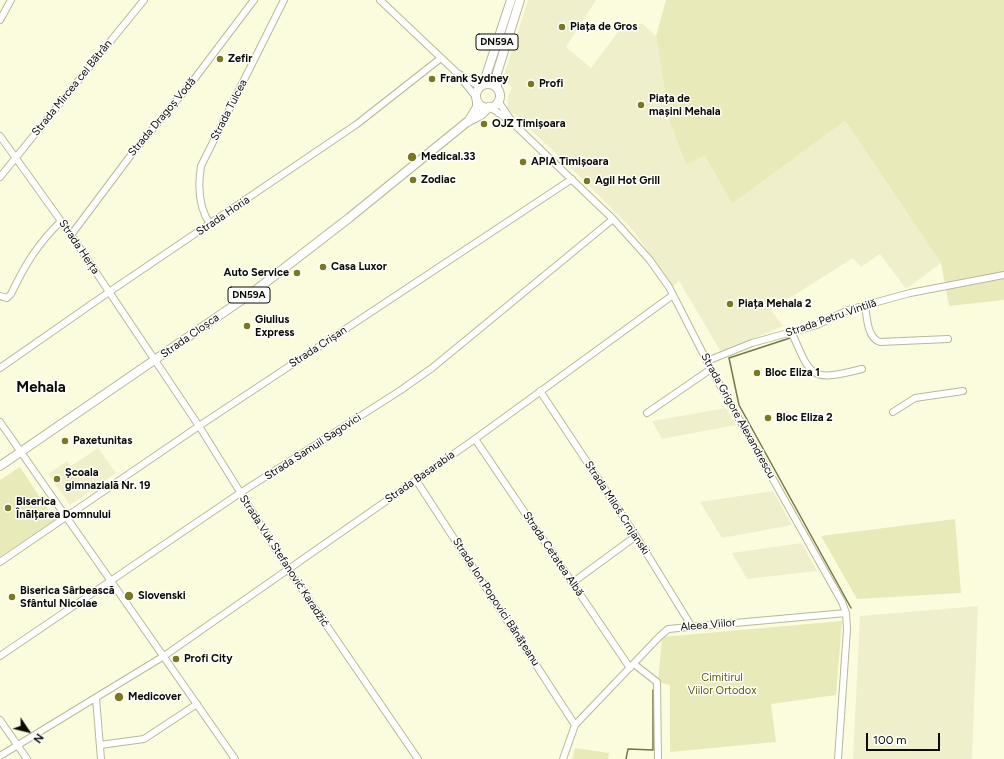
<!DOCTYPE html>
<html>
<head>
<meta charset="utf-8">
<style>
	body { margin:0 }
	#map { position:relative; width:1004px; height:759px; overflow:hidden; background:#fbfcdd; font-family:Figtree,sans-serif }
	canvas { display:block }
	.north { position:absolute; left:8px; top:711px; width:40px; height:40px; -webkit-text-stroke:3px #fff; paint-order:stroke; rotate:125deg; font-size:11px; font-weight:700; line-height:16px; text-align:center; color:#0c0c04 }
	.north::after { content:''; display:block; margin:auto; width:14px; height:18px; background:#0c0c04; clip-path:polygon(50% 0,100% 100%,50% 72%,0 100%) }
	.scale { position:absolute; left:866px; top:733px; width:74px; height:18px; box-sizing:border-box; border:2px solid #0c0c04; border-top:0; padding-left:5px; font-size:12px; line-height:14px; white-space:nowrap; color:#0c0c04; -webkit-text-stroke:3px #fff; paint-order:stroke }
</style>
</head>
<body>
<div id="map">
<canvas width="1004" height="759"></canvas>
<div class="north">N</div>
<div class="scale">100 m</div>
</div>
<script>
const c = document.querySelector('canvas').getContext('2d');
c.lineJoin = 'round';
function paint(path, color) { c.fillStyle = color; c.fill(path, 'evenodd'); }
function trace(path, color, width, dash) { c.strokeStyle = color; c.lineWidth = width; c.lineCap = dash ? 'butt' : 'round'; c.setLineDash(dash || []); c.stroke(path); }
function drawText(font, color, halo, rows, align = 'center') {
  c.font = font + ' Figtree,sans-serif'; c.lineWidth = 3; c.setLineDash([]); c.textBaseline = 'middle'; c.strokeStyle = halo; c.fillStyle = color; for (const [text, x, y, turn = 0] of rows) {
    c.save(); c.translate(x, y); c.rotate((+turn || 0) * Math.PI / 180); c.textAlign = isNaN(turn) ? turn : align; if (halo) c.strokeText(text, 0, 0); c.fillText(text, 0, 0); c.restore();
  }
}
paint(new Path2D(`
	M528,0h68l-30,47 25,21 33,-44h19l13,12 14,87 16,42 19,-9 27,48 113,-83 96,142 -35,26 -26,-35 -19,13 -8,-9 -82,52 12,16 -62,26 -42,-71 -6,5 -41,-57 -64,-64 -61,-57 1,-11 4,-9 -9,-10z
	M726,408l10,17 -74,14 -10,-18z
	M98,448l18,25 -46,32 -22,-31 19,-13 4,5z
	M773,491l19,34 -70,13 -22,-36z
	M802,543l15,28 -70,8 -15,-26z
	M978,606l-6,153h-119l7,-143z`), '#eff0cb');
paint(new Path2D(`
	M666,0h338v300l-55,6 -8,-43 -96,-142 -113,83 -27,-48 -19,9 -16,-42 -14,-87z
	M20,467l35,53 -55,37v-77z
	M71,470l10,15 -8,6 -10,-15z
	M955,519l6,74 -104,6 -36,-63z
	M842,621l-6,74 -65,9 5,38 -106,10v-67l-12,-3 4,-45z
	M575,748l34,5 -1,6h-36z`), '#e9eaba');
trace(new Path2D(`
	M790,338l-61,20 10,47 112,203
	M626,759l2,-10 25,1v-60`), '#767647', 1.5);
const minor = new Path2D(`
	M380,0l76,72 20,25
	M0,20l11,-20
	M459,74l21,13
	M498,101l15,22
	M490,107l24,17 30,29 69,66 36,40 20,28 42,82 131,233 4,11 1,16 -9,130
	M0,136l71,99 128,191 89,143 130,190
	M0,177l144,-177
	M210,224c-12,-17 -12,-39 -9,-58l83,-166
	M71,235l60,-80 61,-73 62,-82
	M0,296l7,2 4,-4c15,-31 26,-49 50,-73
	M865,305c2,12 2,33 15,37l68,-3
	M791,331c21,47 18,51 71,38
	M707,361l45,-18 65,-18 31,-15 62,-17 94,-18
	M0,368l109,-76 248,-168 84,-66
	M540,391l96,145 56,91
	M893,412l22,-14 48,-7
	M647,413l64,-44
	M0,422l235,337
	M475,439l155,229
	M416,480l159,245
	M0,562l199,-136 373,-247
	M572,583l64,-47
	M0,656l240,-163 161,-103 31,-22 181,-149
	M634,664l23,18 1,77
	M96,698l5,61
	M0,720l27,39
	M100,745l44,-6 53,-35
	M0,756l164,-100 311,-217 198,-144
	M563,759l12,-34 84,-88 9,-8 178,-16`);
const major = new Path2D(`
	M476 96a12 12 0 1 1 24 0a12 12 0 1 1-24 0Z
	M483,85l28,-85
	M497,88v-15l23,-73
	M468,122l9,-15v-6
	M0,466l252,-173 97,-75 118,-96 14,-7 8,-8`);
trace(minor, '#b8b89b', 8);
trace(major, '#b8b89b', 10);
trace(minor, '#fff', 6);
trace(major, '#fff', 8);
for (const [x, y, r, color] of [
	[562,27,4,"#7a791f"],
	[220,59,4,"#7a791f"],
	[432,79,4,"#7a791f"],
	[531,84,4,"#7a791f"],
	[641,105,4,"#7a791f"],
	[484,124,4,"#7a791f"],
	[412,157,5,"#7a791f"],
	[523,162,4,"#7a791f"],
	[413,180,4,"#7a791f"],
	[587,181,4,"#7a791f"],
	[323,267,4,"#7a791f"],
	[297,273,4,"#7a791f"],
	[730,304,4,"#7a791f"],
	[247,326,4,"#7a791f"],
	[757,373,4,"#7a791f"],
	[768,418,4,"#7a791f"],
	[65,441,4,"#7a791f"],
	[57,479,4,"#7a791f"],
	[8,508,4,"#7a791f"],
	[129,596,5,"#7a791f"],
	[12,597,4,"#7a791f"],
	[176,659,4,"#7a791f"],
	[119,697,5,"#7a791f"]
]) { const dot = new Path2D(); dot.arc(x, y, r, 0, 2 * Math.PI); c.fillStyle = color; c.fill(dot); trace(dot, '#fff', 1.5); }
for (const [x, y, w] of [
	[497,42,42],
	[249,295,42]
]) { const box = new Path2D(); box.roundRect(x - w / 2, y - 8, w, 16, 3); c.fillStyle = '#fff'; c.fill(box); trace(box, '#0c0c04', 1); }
drawText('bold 10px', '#0c0c04', null, [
	["DN59A",497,42],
	["DN59A",249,295]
]);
drawText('bold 11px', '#0c0c04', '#fff', [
	["Piața de Gros",570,27],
	["Zefir",228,59],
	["Frank Sydney",440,79],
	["Profi",539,84],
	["Piața de",649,99],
	["mașini Mehala",649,112],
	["OJZ Timișoara",492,124],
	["Medical.33",421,157],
	["APIA Timișoara",531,162],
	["Zodiac",421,180],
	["Agil Hot Grill",595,181],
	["Casa Luxor",331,267],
	["Auto Service",289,273,"right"],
	["Piața Mehala 2",738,304],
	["Giulius",255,320],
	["Express",255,333],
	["Bloc Eliza 1",765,373],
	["Bloc Eliza 2",776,418],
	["Paxetunitas",73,441],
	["Școala",65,473],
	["gimnazială Nr. 19",65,486],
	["Biserica",16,502],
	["Înălțarea Domnului",16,515],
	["Biserica Sârbească",20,591],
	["Sfântul Nicolae",20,604],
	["Slovenski",138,596],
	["Profi City",184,659],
	["Medicover",128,697]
], 'left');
drawText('11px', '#0c0c04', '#fff', [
	["Strada Mircea cel Bătrân",72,88,-51],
	["Strada Tulcea",229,110,-63],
	["Strada Dragoș Vodă",162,117,-50],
	["Strada Horia",223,216,-34],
	["Strada Herța",79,247,56],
	["Strada Petru Vintilă",831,318,-19],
	["Strada Cloșca",190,336,-35],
	["Strada Crișan",318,347,-33],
	["Strada Grigore Alexandrescu",738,416,61],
	["Strada Samuil Sagovici",313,447,-33],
	["Strada Basarabia",420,477,-35],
	["Strada Miloš Crnjanski",617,508,57],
	["Strada Cetatea Albă",553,554,56],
	["Strada Vuk Stefanović Karadžić",284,561,57],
	["Strada Ion Popovici Bănățeanu",496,602,57],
	["Aleea Viilor",708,625,-5]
]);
drawText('11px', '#5c5b0f', '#fff', [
	["Cimitirul",722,678],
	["Viilor Ortodox",722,691]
]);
drawText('bold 15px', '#0c0c04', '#fff', [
	["Mehala",41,388]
]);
</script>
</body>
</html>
